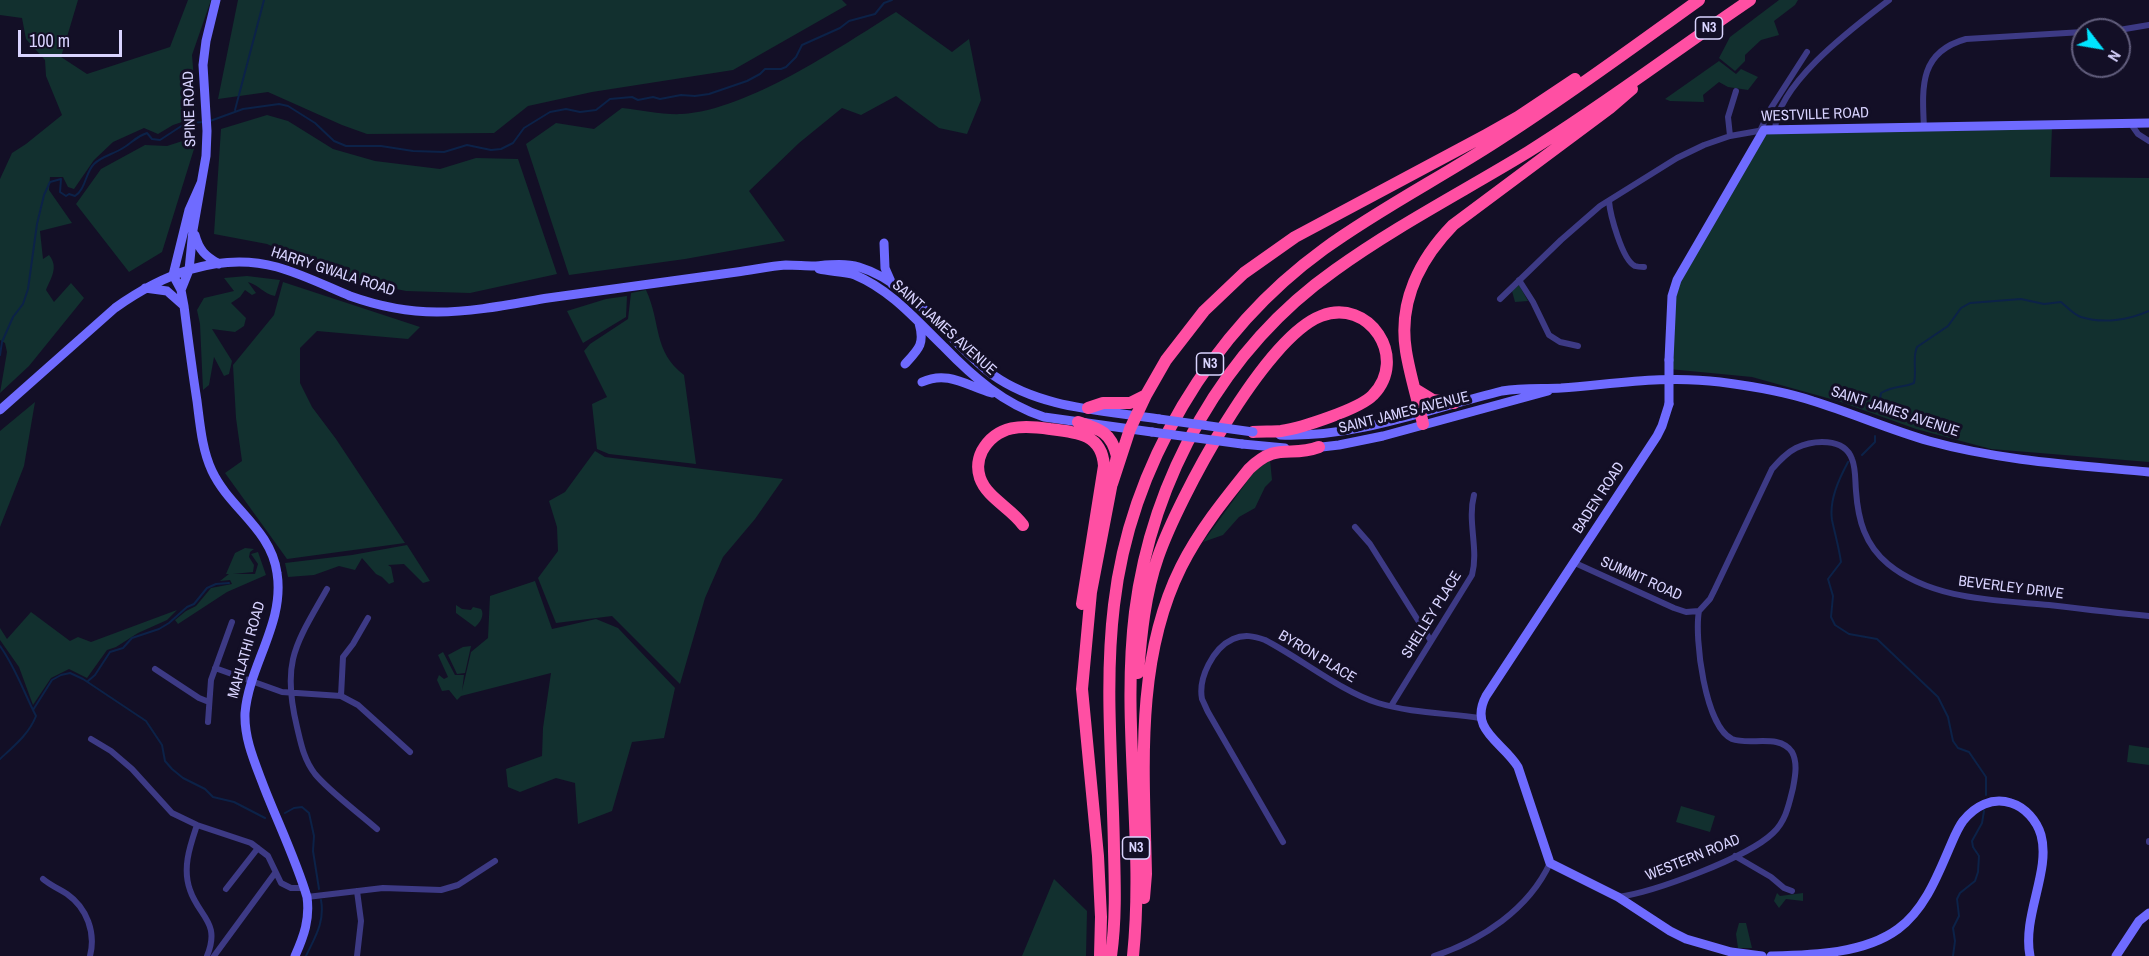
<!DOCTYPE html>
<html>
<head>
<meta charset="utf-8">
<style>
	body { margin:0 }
	#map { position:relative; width:2149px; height:956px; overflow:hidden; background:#130f26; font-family:"Archivo Narrow",sans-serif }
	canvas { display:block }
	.north { position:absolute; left:2071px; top:18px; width:60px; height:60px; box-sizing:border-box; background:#130f26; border:2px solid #625e7d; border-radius:50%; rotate:121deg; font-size:16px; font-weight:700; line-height:24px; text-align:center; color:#d9d4ff }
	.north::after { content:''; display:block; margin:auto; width:21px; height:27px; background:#00e5ff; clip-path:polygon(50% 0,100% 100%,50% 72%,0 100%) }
	.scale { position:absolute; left:18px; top:30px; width:104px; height:27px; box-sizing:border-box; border:3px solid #d9d4ff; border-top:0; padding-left:8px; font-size:18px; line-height:21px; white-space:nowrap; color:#d9d4ff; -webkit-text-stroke:4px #130f26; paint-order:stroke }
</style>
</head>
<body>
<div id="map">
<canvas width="2149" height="956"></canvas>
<div class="north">N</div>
<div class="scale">100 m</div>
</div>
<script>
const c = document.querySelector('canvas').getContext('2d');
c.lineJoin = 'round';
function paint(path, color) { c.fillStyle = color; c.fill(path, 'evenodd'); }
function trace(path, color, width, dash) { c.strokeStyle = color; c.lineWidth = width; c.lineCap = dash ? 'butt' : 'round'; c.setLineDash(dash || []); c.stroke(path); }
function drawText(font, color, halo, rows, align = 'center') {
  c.font = font + ' "Archivo Narrow",sans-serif'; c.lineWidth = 6; c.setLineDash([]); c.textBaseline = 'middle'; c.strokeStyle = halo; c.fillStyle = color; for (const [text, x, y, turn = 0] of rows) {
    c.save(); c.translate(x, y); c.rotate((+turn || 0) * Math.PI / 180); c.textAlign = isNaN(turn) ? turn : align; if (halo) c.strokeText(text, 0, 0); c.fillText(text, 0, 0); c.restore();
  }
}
paint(new Path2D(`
	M0,0h78l-17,57 26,17 83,-27 18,-47h23l-19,55 5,62 -24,8 -15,9 -14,-6 -31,14 -19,18 -20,29 -6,-2 -5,-10h-13l-1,13 23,33 -32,8 3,28 6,-4c10,12 2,23 -3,35l8,12 17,-19 13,15 -55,68 -29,27 7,-41 -2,-9 -5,-3v-161l12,-26 14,-9 36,-29 -16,-39 -1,-16 -19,-21 -4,-21 -22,-3z
	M238,0h604l5,5 -114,65 -141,22 -64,14 -34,27 -127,1 -25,-9 -74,-33 -50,7z
	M1779,0h19l-3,5 -21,16 5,14 -18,5 -16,15v6l-10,10 -16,-13 11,-21z
	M896,12l56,40 17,-13 12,61 -14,34 -28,-6 -43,-32 -35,19 -19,-7 -43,35 -50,48 36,50 -100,18 -116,16 -43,-131 30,-21 38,6 28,-21c19,2 41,7 60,6 66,-4 158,-67 214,-102z
	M1719,61l17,13 5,-5 17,8 -10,13 -20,-3 -9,-5 -16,13 1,7 -34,-1 -5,-2z
	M267,115l21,6 45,28 42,12 65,8 36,-11 42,1 39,115 -87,19 -64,-2 -59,-12 -80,-35 -53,-10 7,-105z
	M2052,128l-2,49 99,1v284l-158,-13 -75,-20 -78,-28 -86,-24 -83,-8 3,-72 92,-166z
	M198,136l-36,116 -33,20 -53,-68 25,-35 44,-24 22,1z
	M247,276l33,4 -5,16c-11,-2 -16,-11 -27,-14l8,11 -4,2 -7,-5 -5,7 -9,6 15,15 -2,8 -9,6 -23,-3 20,32 -3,13 -5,2 -10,-19 -5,28 -6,5 -3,-66 -3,-14 7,-12 30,-7 -10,-13z
	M283,282l137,45 -12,12 -91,-8 -17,17v35l12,24 24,32 69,104 -118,16 -62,-86 17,-12 -6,-43 -3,-53 41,-50z
	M1519,285l9,16 -13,1 -3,-11z
	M646,290c15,32 7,62 38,85l12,89 -87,-10 -12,-5 -5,-45 15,-7 -23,-46 6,-7 38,-25 3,-26z
	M627,296l-1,21 -43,26 -16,-32 39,-12z
	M35,402l-11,64 -24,61v-96z
	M595,451l10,6 178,22 -28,40 -32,38 -18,41 -25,86 -68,-68 -56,7 -18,-45 20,-27 -1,-24 -8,-26 16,-9z
	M1270,460l2,20 -7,7 -10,21 -16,9 -16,18 -20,7 51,-70z
	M407,545l23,36 -7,2 -19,-19 -16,1 3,2 3,15 -5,2 -7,-7 -6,-3 -14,-16 -7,12 -16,-4 -25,9 -26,2 -3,-14 67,-8z
	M245,548l9,1 -4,3 -1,5 5,8 -1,7 -20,2h22l3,-10 -7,-10 7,-2 8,23 -39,17 -49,32 -3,-4 11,-9 10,-5 15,-18 21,-4 -2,-4 -10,1 9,-7h-3l9,-21z
	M535,581l17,48 44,-10 22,9 57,60 -11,50 -32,4 -20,69 -34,13 -3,-41 -19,-5 -36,14 -12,-5 -2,-18 36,-13 1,-28 8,-55 -90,23 -4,4 -8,-10 -7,1 -5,-11 2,-5 5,4 4,-2 -10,-22 5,-3 12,23h9l-2,16 9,-39 17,-14 2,-42z
	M456,605l6,4 9,1 2,-3 8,2c4,6 -1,14 -6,18l-19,-14z
	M177,610l-10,10 -29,13 -22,14 -9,3 -20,28 -18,-9 -18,9 -18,27 -14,-38 -19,-27v-12l7,11 24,-27 39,29 8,-4 13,5z
	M471,646l-6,27 -8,1 -9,-19 15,-8z
	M2129,745l20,3v17l-22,-3z
	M1681,806l34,10 -5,16 -34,-10z
	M1054,879l33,32 -1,45h-64z
	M1777,893l3,3 23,-3v8l-17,-2 -7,9 -5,-7z
	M1739,923h7l6,25h-14l-2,-14z`), '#12302f');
trace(new Path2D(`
	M235,110l29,-110
	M210,121l33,-12 36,-5 9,2 27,17 19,18 12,5h35l32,5 31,1 23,-7 24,5 10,-1 12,-6 11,-15 26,-16 16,-3 14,3 16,-2 14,-11 22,-2 6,3 15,-3 7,2 21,-4 14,1 14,-2 38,-13 13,-7 5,-5h16l5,-2 10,-10 6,-12 38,-17 9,-7 26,-7 9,-11 8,-3
	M0,355l2,-13 11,-25 10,-13 5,-15 9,-65 7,-29 6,-13 11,-3 -1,13 6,4 3,-2 6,2c11,-7 10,-23 19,-32 8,-8 20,-10 29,-16 10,-6 12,-11 24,-15l5,6 8,1 26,-17 19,-1
	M1878,411l3,-18c14,-8 22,-5 33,-10 3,-12 -2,-25 3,-36l31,-21 13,-18 9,-5 51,-4 23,5 17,-2c6,5 13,13 20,15 22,7 48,3 68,-6
	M1862,455l13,-13v-6
	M1848,462c-9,17 -19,38 -16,58 3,14 7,28 9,42l-13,17 5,17 -2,21 4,8 14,9 28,5 61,58 10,20 5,24 5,7 11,4 17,25v18
	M0,646c16,22 24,47 36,70 -7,18 -22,30 -36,43
	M88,681l7,-6 15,-23 13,-4 9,-10 27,-9 10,-6 18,-16 7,-3 13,-16 9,-4 13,-1
	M33,710l19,-30 9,-5 9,-2 13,6 63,42 16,24 3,16 7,8 11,9 22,11 8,8 21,5 31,16
	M285,813l9,-5 8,-1 7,6 5,23 -1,15 6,38
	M306,956c9,-19 19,-34 15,-56
	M1953,956l2,-15 -2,-13 6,-12 -2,-17 3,-6 15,-12 3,-9 1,-16 -6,-9 -1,-6 10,-18 2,-12`), '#0c2248', 2);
trace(new Path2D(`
	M2119,30l30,-5
	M2131,124l7,10 11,7
	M1924,128c-2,-41 -5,-76 42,-89l117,-7
	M1775,129c3,-46 79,-102 114,-129
	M1760,131l11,-23 36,-56
	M1730,136l-2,-19 8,-26
	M1609,201c1,13 13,59 26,65 3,1 7,1 9,1
	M1519,280l14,22 16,33 11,7 18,4
	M1500,299l61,-59 39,-34 77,-48 27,-13 26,-9 34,-6
	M1355,527l15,17 61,97
	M1575,563l99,45 12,4 13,-1
	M327,589c-31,55 -46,72 -30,138 4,17 7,33 18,47 15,18 44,39 62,55
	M1699,611l11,-12 5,-10 57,-120c7,-8 14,-16 24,-21 17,-8 48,-11 56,11 4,10 3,22 4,32 2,29 9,54 32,73 44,36 107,36 161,41 33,4 67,8 100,11
	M215,668l67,24 59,4 17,9 52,47
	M155,669l44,29 10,4
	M341,696l2,-39 10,-13 15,-26
	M1391,706l81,-131c7,-26 -5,-53 2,-80
	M208,722l3,-42 21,-58
	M91,739l20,12 21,18 40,44 25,12 54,18 17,13 13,27 10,5h13
	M197,825c-7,21 -15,43 -7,65 9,27 31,32 17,66
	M1283,842l-75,-130c-2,-4 -4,-9 -6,-13 -4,-21 11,-51 31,-60 11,-5 21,-3 32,1 35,18 77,52 113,63 33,10 68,10 102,15
	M2149,842v-1
	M1735,856l36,21 13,11 8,3
	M43,879c7,6 16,10 24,15 20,14 29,39 23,62
	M226,889l32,-41
	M307,897l76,-9 58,2 17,-5 37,-24
	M1618,897c36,-5 129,-39 155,-64 13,-12 16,-29 20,-45 2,-11 5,-25 -1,-36 -13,-19 -42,-6 -60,-13 -27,-12 -38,-102 -33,-128
	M214,956l61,-83
	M357,956l4,-35 -4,-30
	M1434,956c47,-15 95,-47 116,-93`), '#3d3a85', 6);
trace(new Path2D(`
	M201,183l-12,27 -16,65 8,15 3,16c4,32 8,63 13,95 3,23 5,49 15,70 18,38 59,58 65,102 8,50 -28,92 -32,140 -1,26 10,50 19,74 14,36 32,73 43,110 3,22 -3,39 -12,59
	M195,235c4,15 10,21 24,29
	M884,243l1,25 7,16
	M819,269c11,3 25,2 36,6 36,15 62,46 89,72 29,30 60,57 100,70l108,15
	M145,288l22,3 17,15
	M181,290l8,-20 4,-40 13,-74 1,-25 -4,-66 3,-24 10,-41
	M1669,360l3,-64 5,-16 87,-150 385,-7
	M905,364c14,-15 20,-20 14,-41
	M922,382c26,-12 45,4 70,11
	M1669,404l-7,22 -5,10 -171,260c-18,34 17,46 32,71l32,96 68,34 52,34 16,8 45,13 31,4
	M0,410l115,-102c46,-33 104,-57 162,-41 25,7 49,19 73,29 28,10 58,16 87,16 37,0 75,-8 111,-14 63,-9 126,-17 189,-26 16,-2 33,-6 49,-7 10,0 19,1 28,1 14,-1 31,-3 45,1 54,16 91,77 134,108 48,34 110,35 166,44
	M1280,435c77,3 149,-26 222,-44 20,-3 39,-2 59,-3 54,-4 104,-13 159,-6 31,4 63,9 93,19 39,12 77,29 116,40 72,20 146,24 220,31
	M1242,444l43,4
	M1313,448l26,-3 44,-9 165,-45
	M1771,956c41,-1 93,-2 127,-27 26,-19 39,-52 51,-80 4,-9 8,-20 14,-28 12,-15 29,-24 48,-18 14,4 26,18 30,32 10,36 -19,81 -11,121
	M2116,956l23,-35 10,-8`), '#6f6bff', 9);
trace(new Path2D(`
	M1415,389l18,11 21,3
	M1088,408l15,-5h27l16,-8
	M1078,422c22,7 33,10 39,34l-26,136 -9,97 16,167 3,61 -1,39
	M1423,424c-5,-24 -13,-48 -17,-73 -8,-49 14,-92 47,-126l157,-117 22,-19
	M1112,484l18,-55 16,-34 20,-35 38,-49 40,-38 51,-36 191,-102 32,-18 57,-38
	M1023,525c-12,-17 -36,-27 -43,-47 -3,-9 -2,-19 2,-27 15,-27 41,-26 68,-22 27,3 52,5 54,37l-22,138
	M1138,673c3,-38 7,-79 20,-116 20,-58 106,-219 163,-241 48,-19 88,42 52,79 -13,14 -72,33 -92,36 -9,1 -19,0 -28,1
	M1144,898l2,-24c-2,-101 -12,-213 35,-307 18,-36 43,-67 68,-98 29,-28 40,-11 70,-22
	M1111,956c5,-35 4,-70 3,-105 -1,-81 -10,-164 0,-246 16,-139 97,-274 210,-356 55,-40 116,-71 173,-108 69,-44 135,-93 202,-141
	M1133,956c12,-115 -12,-230 2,-344 17,-134 89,-264 200,-342 61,-44 129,-79 193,-118 76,-47 148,-102 222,-152`), '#ff4fa3', 12);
trace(new Path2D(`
	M1669,360v44
	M1159,419l94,13
	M1152,432l90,12`), '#6f6bff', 9);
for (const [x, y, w] of [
	[1709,28,27],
	[1210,364,27],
	[1136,848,27]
]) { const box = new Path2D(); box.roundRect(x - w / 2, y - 11, w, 22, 4.5); c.fillStyle = '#130f26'; c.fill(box); trace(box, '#d9d4ff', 1.5); }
drawText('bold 14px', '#d9d4ff', null, [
	["N3",1709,28],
	["N3",1210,364],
	["N3",1136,848]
]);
drawText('15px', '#d9d4ff', '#130f26', [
	["SPINE ROAD",190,109,-92],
	["WESTVILLE ROAD",1815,115,-2],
	["HARRY GWALA ROAD",333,272,18],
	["SAINT JAMES AVENUE",944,328,42],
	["SAINT JAMES AVENUE",1895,412,18],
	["SAINT JAMES AVENUE",1404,413,-14],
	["BADEN ROAD",1599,498,-57],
	["SUMMIT ROAD",1641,579,24],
	["BEVERLEY DRIVE",2011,588,7],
	["SHELLEY PLACE",1432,615,-58],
	["MAHLATHI ROAD",247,650,-74],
	["BYRON PLACE",1317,657,31],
	["WESTERN ROAD",1693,858,-22]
]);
</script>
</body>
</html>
